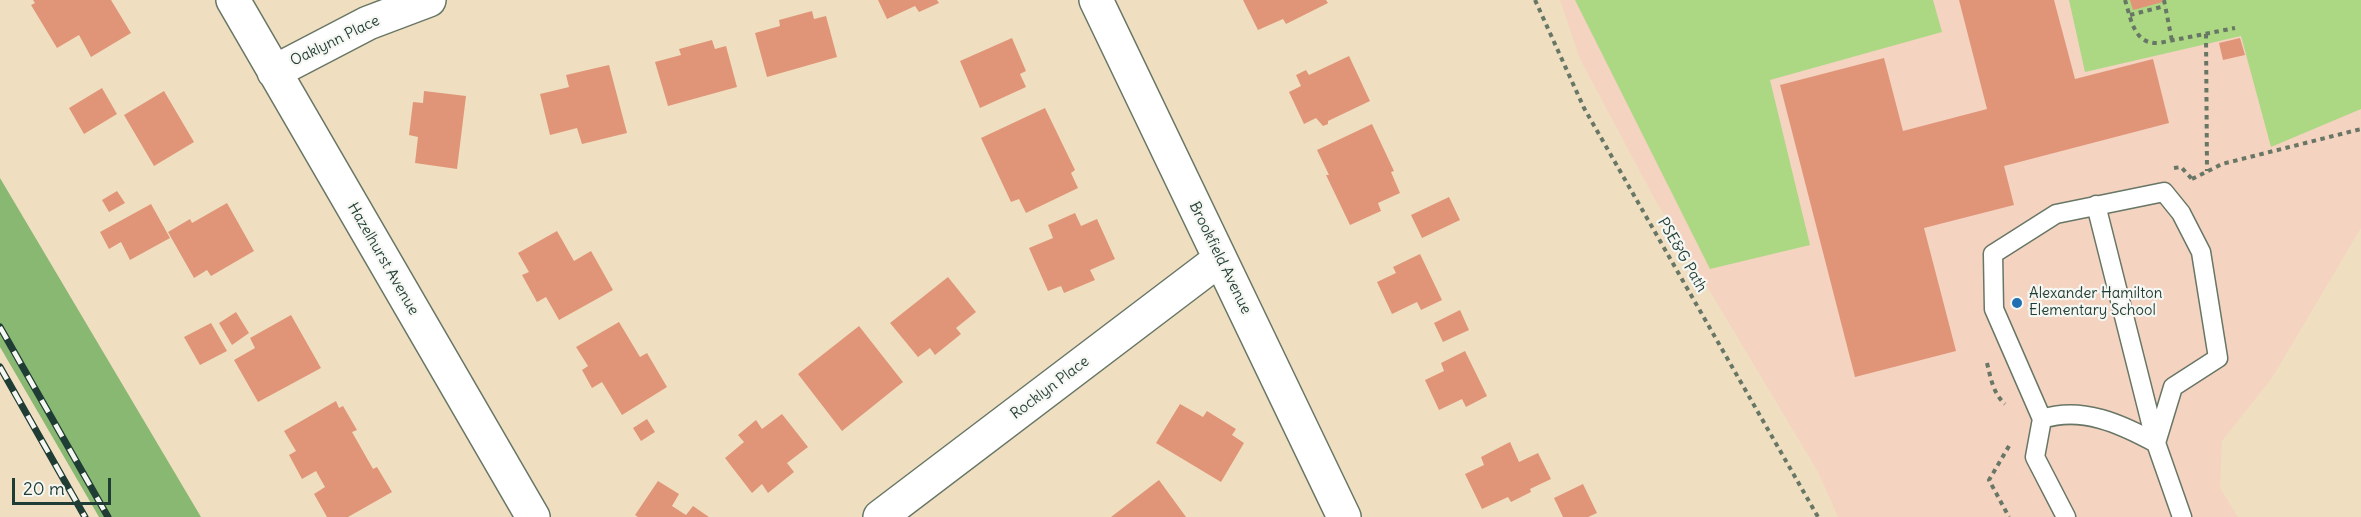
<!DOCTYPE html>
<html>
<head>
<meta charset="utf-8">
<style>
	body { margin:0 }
	#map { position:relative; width:2361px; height:517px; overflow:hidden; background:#efdfc0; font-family:Delius,sans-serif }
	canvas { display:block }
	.scale { position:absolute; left:12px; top:478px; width:99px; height:27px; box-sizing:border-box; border:3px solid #1f3d34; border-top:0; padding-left:8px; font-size:18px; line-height:21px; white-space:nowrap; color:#1f3d34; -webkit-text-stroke:4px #f6f6f2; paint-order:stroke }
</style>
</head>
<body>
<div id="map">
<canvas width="2361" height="517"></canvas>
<div class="scale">20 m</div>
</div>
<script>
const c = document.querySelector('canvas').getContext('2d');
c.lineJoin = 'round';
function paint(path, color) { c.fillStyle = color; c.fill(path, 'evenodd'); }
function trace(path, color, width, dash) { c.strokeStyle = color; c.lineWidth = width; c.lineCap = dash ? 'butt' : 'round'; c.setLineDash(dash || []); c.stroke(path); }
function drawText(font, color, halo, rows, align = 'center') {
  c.font = font + ' Delius,sans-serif'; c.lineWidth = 4.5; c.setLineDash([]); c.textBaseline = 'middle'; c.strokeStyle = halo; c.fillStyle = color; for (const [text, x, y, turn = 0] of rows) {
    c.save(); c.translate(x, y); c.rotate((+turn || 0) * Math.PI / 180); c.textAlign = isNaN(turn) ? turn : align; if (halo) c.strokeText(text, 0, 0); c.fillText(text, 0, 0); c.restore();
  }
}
paint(new Path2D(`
	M1560,0h801v228l-89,150 -50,63 -2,47 18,29h-400l-20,-45 -165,-276 -73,-137z`), '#f4d3c0');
paint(new Path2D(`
	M1575,0h358l9,32 -172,48 40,165 -100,24z
	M2069,0h292v109l-90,38 -30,-111 -156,36z`), '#acd884');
paint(new Path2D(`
	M0,178l201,339h-102l-99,-170z`), '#89b872');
paint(new Path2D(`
	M33,0h78l20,33 -40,24 -12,-22 -22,13 -26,-43 4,-2z
	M878,0h59l2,3 -20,9 -4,-6 -28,13z
	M1243,0h83l2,3 -42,21 -3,-5 -25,11z
	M1959,0h95l21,79 78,-20 16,64 -165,43 10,39 -90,23 32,123 -101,26 -75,-292 104,-27 19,73 84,-22z
	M2130,0h32l1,2 -30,8z
	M812,11l2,8 12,-3 11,41 -70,20 -12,-44 25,-7 -1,-6z
	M1012,38l14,33 -6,3 6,13 -46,21 -20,-47z
	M2240,38l5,17 -22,5 -4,-17z
	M712,40l3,9 11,-3 11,41 -69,19 -13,-44 26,-7 -2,-6z
	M1349,56l21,45 -42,20v3l-5,2 -7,-8 -12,6 -15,-32 12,-6 -5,-11 10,-5 3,5z
	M609,65l18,68 -45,11 -5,-16 -27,7 -10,-41 29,-7 -3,-12z
	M102,88l15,26 -33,20 -15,-26z
	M164,91l30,51 -40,24 -30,-51z
	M424,91l42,5 -9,73 -42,-6 3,-26 -9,-2 4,-33 10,1z
	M1045,108l30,62 -4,3 7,15 -52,25 -7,-14 -8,3 -30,-64z
	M1372,124l22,47 -3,1 9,21 -22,10 3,8 -31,14 -24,-50h3l-12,-25z
	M117,191l8,12 -16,9 -7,-12z
	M1449,197l11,23 -38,18 -11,-23z
	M227,203l27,48 -43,25 -4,-6 -13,8 -26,-46 22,-13 2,4z
	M151,204l19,34 -40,22 -9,-18 -12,7 -9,-17z
	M1075,213l6,13 16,-7 18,40 -25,11 5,10 -31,13 -3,-7 -13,5 -19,-43 24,-10 -5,-13z
	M557,231l17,30 17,-10 22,39 -54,30 -13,-23 -9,5 -15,-27 7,-3 -11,-19z
	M1420,254l22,46 -21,10 -4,-8 -25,12 -15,-32 19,-9 -3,-6z
	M948,277l28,35 -20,16 5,6 -26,21 -5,-7 -12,9 -28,-34z
	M1460,310l9,20 -26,12 -9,-19z
	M236,312l13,21 -17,12 -13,-22z
	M291,315l30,53 -63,34 -24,-42 21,-12 -5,-10z
	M619,322l21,35 7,-4 20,34 -45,28 -20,-33 -10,6 -10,-18 6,-4 -12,-19z
	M211,323l16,28 -27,14 -16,-28z
	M859,326l44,56 -61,49 -44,-57z
	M1465,351l22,45 -21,11 -4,-8 -23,11 -14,-30 19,-9 -3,-8z
	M336,401l3,7 4,-2 14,24 -5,2 21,37 4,-2 15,25 -44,25h-21l-13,-23 11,-7 -9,-16 -14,8 -13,-24 7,-4 -12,-20z
	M1180,404l23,13 4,-6 29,18 -4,6 12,8 -23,39 -65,-39z
	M782,414l26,33 -21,16 7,9 -26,21 -6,-9 -10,9 -27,-35 19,-16 -6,-7 18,-15 6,9z
	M647,419l8,13 -14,9 -8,-13z
	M1510,442l9,20 19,-9 13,26 -21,10 1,3 -20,10 -3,-5 -26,12 -17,-35 19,-9 -3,-8z
	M1159,480l27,37h-75z
	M658,481l21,13 -7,12 14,9 7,-9 16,11h-71l-3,-2z
	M1583,484l14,29 -9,4h-25l-9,-19z`), '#e09578');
const service = new Path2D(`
	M2096,205l60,238 26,74
	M2042,419c40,-13 79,5 114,24
	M2066,517l-31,-60 7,-38 -48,-110 -1,-55 63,-40 108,-22 17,21 20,39 17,106 -45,29 -17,56`);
const minor = new Path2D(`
	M233,0l300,517
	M1096,0l248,517
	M274,72l94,-49 61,-23
	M880,517l340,-258`);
trace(service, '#687665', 21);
trace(minor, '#687665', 36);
trace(new Path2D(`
	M1535,0l49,108 234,409
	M2125,0c6,19 9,45 34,43l76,-15
	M2164,0l8,41
	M2130,15l35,-9
	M2206,34l1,137
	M2174,168l7,-1 11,12
	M2192,179l30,-15 139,-35
	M1987,363c4,16 6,30 18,41
	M2009,446l-20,34 20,37`), '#687665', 4, [4.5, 4.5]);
trace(service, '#fff', 18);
trace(minor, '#fff', 33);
const rail = new Path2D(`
	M0,327l108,190
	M0,367l85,150`);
trace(rail, '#1f3d34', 7);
trace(rail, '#f6f6f2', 4.5, [14]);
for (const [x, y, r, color] of [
	[2017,303,6,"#1f6fb2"]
]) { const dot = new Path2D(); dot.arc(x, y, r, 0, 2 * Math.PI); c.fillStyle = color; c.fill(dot); trace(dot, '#f6f6f2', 2); }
drawText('15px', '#1f3d34', '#f6f6f2', [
	["Oaklynn Place",335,41,-26],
	["PSE&G Path",1682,255,60],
	["Brookfield Avenue",1220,258,64],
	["Hazelhurst Avenue",383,259,60],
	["Rocklyn Place",1050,388,-37]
]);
drawText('15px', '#1f3d34', '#f6f6f2', [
	["Alexander Hamilton",2029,294],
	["Elementary School",2029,311]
], 'left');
</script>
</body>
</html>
